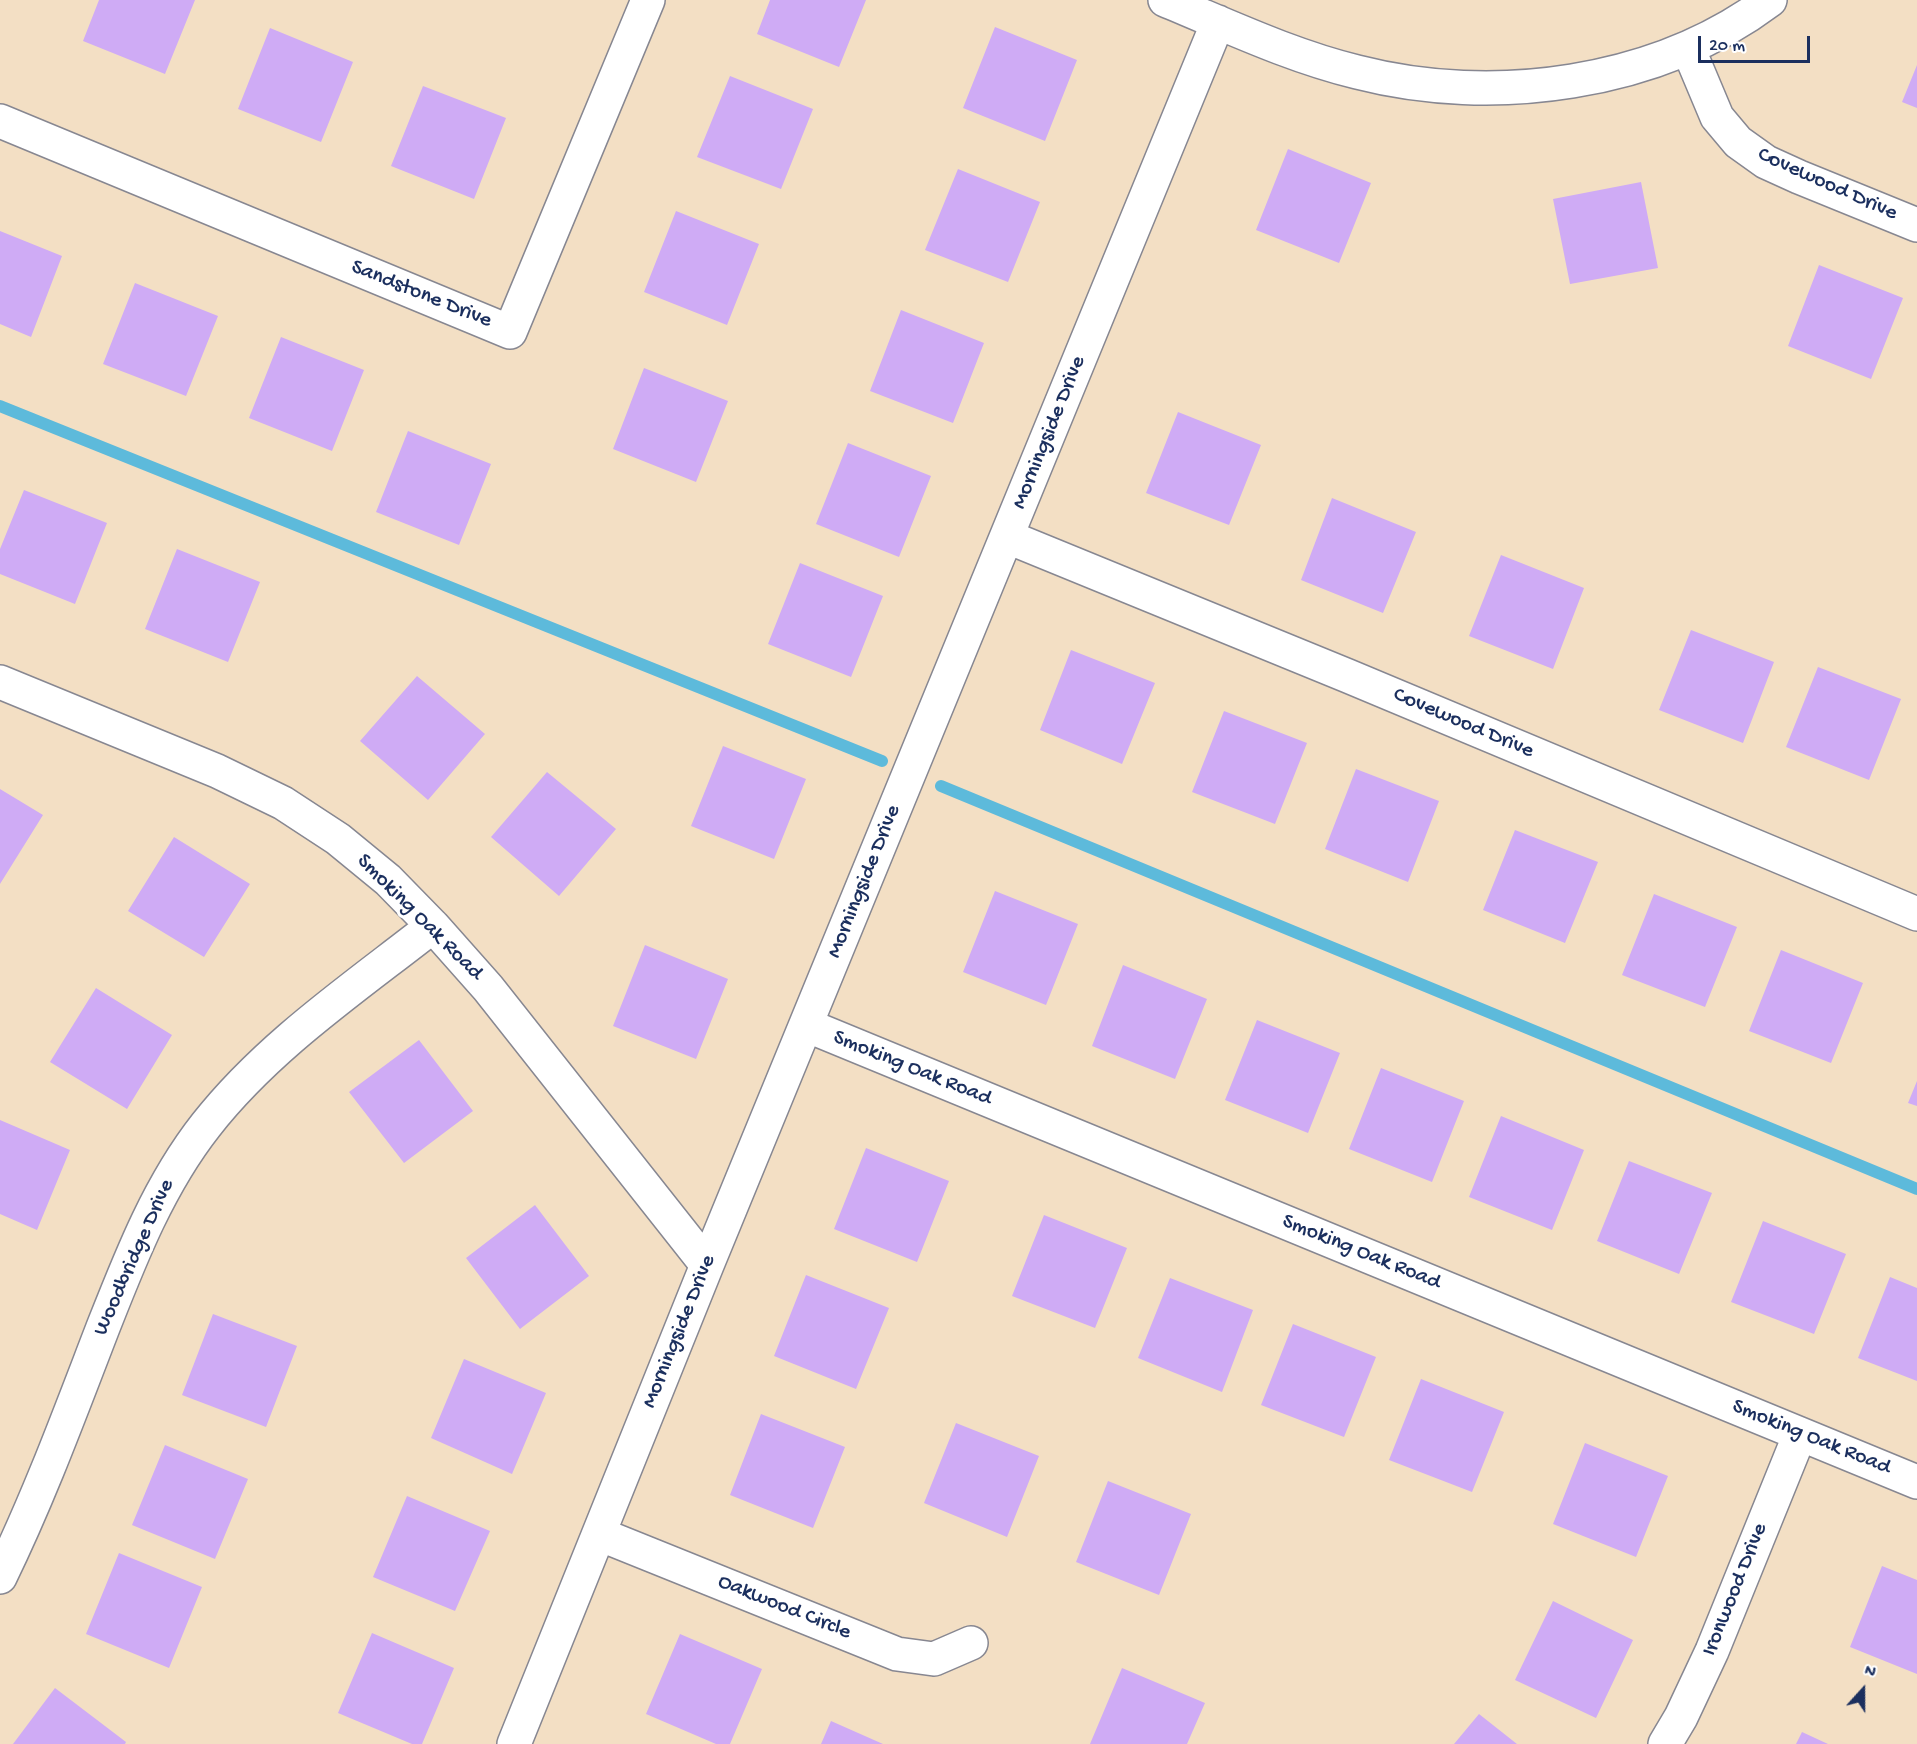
<!DOCTYPE html>
<html>
<head>
<meta charset="utf-8">
<style>
	body { margin:0 }
	#map { position:relative; width:1917px; height:1744px; overflow:hidden; background:#f3dfc4; font-family:"Gochi Hand",sans-serif }
	canvas { display:block }
	.north { position:absolute; left:1833px; top:1660px; width:60px; height:60px; -webkit-text-stroke:4px #fff; paint-order:stroke; rotate:21deg; font-size:16px; font-weight:700; line-height:24px; text-align:center; color:#1b2f5e }
	.north::after { content:''; display:block; margin:auto; width:21px; height:27px; background:#1b2f5e; clip-path:polygon(50% 0,100% 100%,50% 72%,0 100%) }
	.scale { position:absolute; left:1698px; top:36px; width:112px; height:27px; box-sizing:border-box; border:3px solid #1b2f5e; border-top:0; padding-left:8px; font-size:18px; line-height:21px; white-space:nowrap; color:#1b2f5e; -webkit-text-stroke:4px #fff; paint-order:stroke }
</style>
</head>
<body>
<div id="map">
<canvas width="1917" height="1744"></canvas>
<div class="north">N</div>
<div class="scale">20 m</div>
</div>
<script>
const c = document.querySelector('canvas').getContext('2d');
c.lineJoin = 'round';
function trace(path, color, width, dash) { c.strokeStyle = color; c.lineWidth = width; c.lineCap = dash ? 'butt' : 'round'; c.setLineDash(dash || []); c.stroke(path); }
function paint(path, color) { c.fillStyle = color; c.fill(path, 'evenodd'); }
function drawText(font, color, halo, rows, align = 'center') {
  c.font = font + ' "Gochi Hand",sans-serif'; c.lineWidth = 6; c.setLineDash([]); c.textBaseline = 'middle'; c.strokeStyle = halo; c.fillStyle = color; for (const [text, x, y, turn = 0] of rows) {
    c.save(); c.translate(x, y); c.rotate((+turn || 0) * Math.PI / 180); c.textAlign = isNaN(turn) ? turn : align; if (halo) c.strokeText(text, 0, 0); c.fillText(text, 0, 0); c.restore();
  }
}
trace(new Path2D(`
	M0,406l882,355
	M941,786l976,403`), '#5dbadb', 12);
paint(new Path2D(`
	M99,0h96l-30,74 -82,-33z
	M770,0h96l-27,67 -82,-33z
	M995,27l82,33 -32,81 -82,-33z
	M270,28l83,34 -32,80 -83,-33z
	M1917,65v43l-15,-6z
	M730,76l83,33 -32,80 -84,-32z
	M423,86l83,32 -32,81 -83,-33z
	M1288,149l83,34 -32,80 -83,-33z
	M958,169l82,33 -32,80 -83,-32z
	M1641,182l17,86 -88,16 -17,-85z
	M676,211l83,33 -32,81 -83,-33z
	M0,231l62,25 -31,81 -31,-13z
	M1819,265l84,33 -32,81 -83,-33z
	M135,283l83,33 -32,80 -83,-32z
	M901,310l83,33 -31,80 -83,-32z
	M281,337l83,33 -32,81 -83,-33z
	M644,368l84,33 -32,81 -83,-33z
	M1178,412l83,33 -32,80 -83,-32z
	M408,431l83,33 -32,81 -83,-33z
	M848,443l83,33 -32,81 -83,-33z
	M24,490l83,33 -32,81 -75,-30v-25z
	M1332,498l84,34 -33,81 -82,-33z
	M177,549l83,33 -32,80 -83,-33z
	M1501,555l83,33 -31,81 -84,-33z
	M800,563l83,33 -32,81 -83,-33z
	M1691,630l83,32 -31,81 -84,-33z
	M1071,650l84,33 -33,81 -82,-34z
	M1818,667l83,32 -32,81 -83,-33z
	M417,676l68,58 -57,66 -68,-59z
	M1224,711l83,32 -32,81 -83,-32z
	M723,746l83,33 -32,80 -83,-33z
	M1356,769l83,32 -31,81 -83,-33z
	M547,772l69,57 -57,67 -68,-59z
	M0,789l43,26 -43,69z
	M1515,830l83,32 -33,81 -82,-33z
	M174,837l76,47 -46,73 -76,-46z
	M995,891l83,33 -32,81 -83,-33z
	M1654,894l83,33 -32,80 -83,-32z
	M645,945l83,34 -32,80 -83,-33z
	M1781,950l82,33 -32,80 -82,-32z
	M1123,965l84,34 -32,80 -83,-33z
	M96,988l76,47 -45,74 -77,-47z
	M1257,1020l83,33 -32,80 -83,-33z
	M419,1040l54,71 -69,52 -55,-71z
	M1381,1068l83,33 -32,81 -83,-33z
	M1917,1081v25l-9,-3z
	M1501,1116l83,34 -32,80 -83,-33z
	M0,1120l70,30 -33,80 -37,-16z
	M866,1148l83,33 -32,81 -83,-33z
	M1629,1161l83,32 -33,81 -82,-33z
	M535,1205l54,71 -69,53 -54,-71z
	M1044,1215l83,33 -32,80 -83,-32z
	M1763,1221l83,33 -32,80 -83,-32z
	M806,1275l83,33 -33,81 -82,-33z
	M1890,1277l27,11v93l-59,-23z
	M1170,1278l83,32 -31,82 -84,-34z
	M213,1314l84,32 -31,81 -84,-32z
	M1293,1324l83,33 -32,80 -83,-32z
	M464,1359l82,34 -34,81 -81,-36z
	M1421,1379l83,33 -32,80 -83,-32z
	M761,1414l84,33 -32,81 -83,-33z
	M956,1423l83,33 -32,81 -83,-34z
	M1585,1443l83,33 -32,81 -83,-33z
	M165,1445l83,34 -33,80 -83,-34z
	M1108,1481l83,33 -32,81 -83,-33z
	M407,1496l83,35 -35,80 -82,-34z
	M119,1553l83,34 -33,81 -83,-34z
	M1882,1566l35,14v94l-67,-27z
	M1553,1601l80,39 -37,78 -81,-38z
	M372,1633l82,35 -32,76h-10l-74,-31z
	M680,1634l82,35 -32,75h-14l-70,-30z
	M1122,1668l83,35 -18,41h-97z
	M55,1688l71,54 -1,2h-112z
	M1479,1714l38,30h-63z
	M831,1721l52,23h-62z
	M1802,1732l26,12h-32z`), '#cfabf5');
const minor = new Path2D(`
	M1165,0c63,26 126,56 192,72 136,35 300,13 413,-72
	M1688,48l29,69 21,25 28,20 33,15 118,48
	M0,121l510,211 138,-332
	M1008,537l340,139 569,238
	M0,682l217,89 66,32 55,36 50,41 45,46 55,62 219,277
	M806,1025l1111,457
	M599,1534l298,120 37,5 37,-16
	M0,1577c39,-80 70,-164 102,-247 28,-71 56,-144 104,-205 62,-79 148,-137 227,-199
	M514,1744l193,-479 511,-1243
	M1665,1744l16,-27 31,-66 88,-217`);
trace(minor, '#878791', 36);
trace(minor, '#fff', 33);
drawText('22px', '#1b2f5e', '#fff', [
	["Covewood Drive",1827,185,24],
	["Sandstone Drive",421,295,22],
	["Morningside Drive",1050,433,-68],
	["Covewood Drive",1463,724,23],
	["Morningside Drive",865,882,-68],
	["Smoking Oak Road",419,918,45],
	["Smoking Oak Road",912,1069,22],
	["Smoking Oak Road",1361,1253,22],
	["Woodbridge Drive",135,1258,-66],
	["Morningside Drive",680,1332,-68],
	["Smoking Oak Road",1811,1438,22],
	["Ironwood Drive",1736,1590,-68],
	["Oakwood Circle",784,1608,22]
]);
</script>
</body>
</html>
